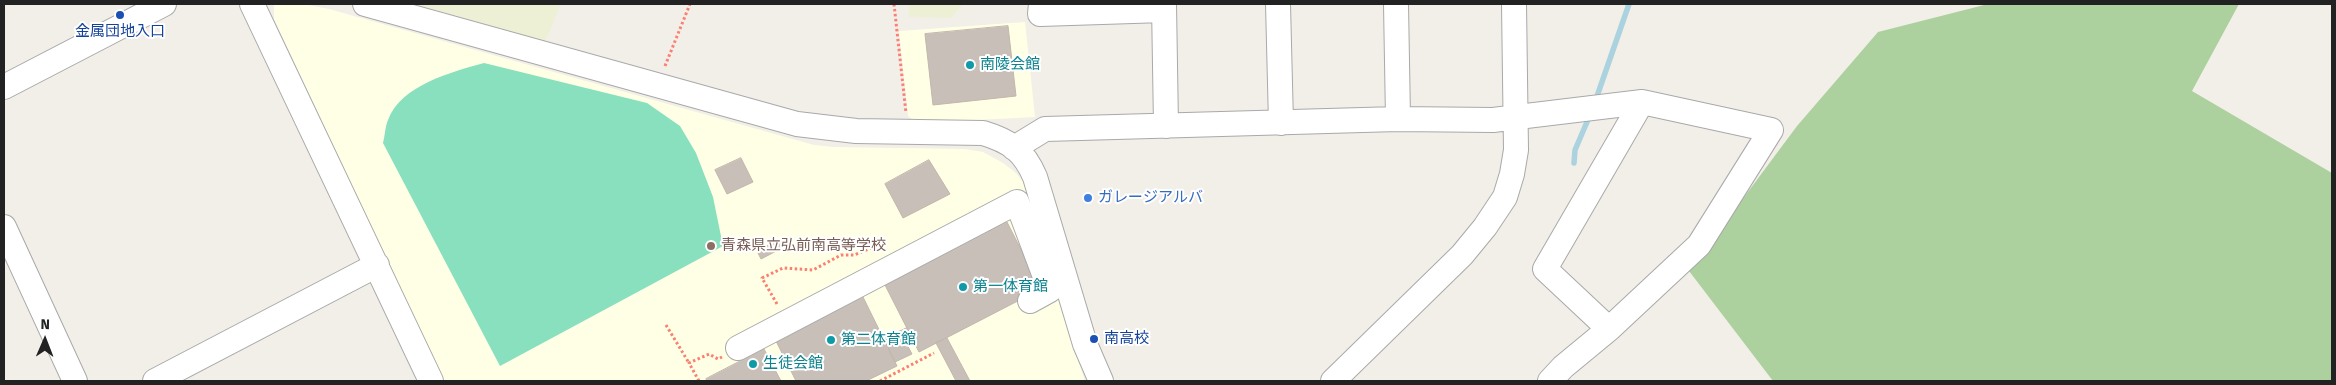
<!DOCTYPE html>
<html>
<head>
<meta charset="utf-8">
<style>
	body { margin:0 }
	#map { position:relative; width:2336px; height:385px; overflow:hidden; background:#f2efe9; font-family:"Fira Sans",sans-serif }
	canvas { display:block }
	.frame { position:absolute; inset:0; border:5px solid #222; pointer-events:none }
	.north { position:absolute; left:20px; top:315px; width:50px; height:50px; -webkit-text-stroke:4px #fff; paint-order:stroke; rotate:1deg; font-size:14px; font-weight:700; line-height:20px; text-align:center; color:#222 }
	.north::after { content:''; display:block; margin:auto; width:18px; height:22px; background:#222; clip-path:polygon(50% 0,100% 100%,50% 72%,0 100%) }
</style>
</head>
<body>
<div id="map">
<canvas width="2336" height="385"></canvas>
<div class="frame"></div>
<div class="north">N</div>
</div>
<script>
const c = document.querySelector('canvas').getContext('2d');
c.lineJoin = 'round';
function paint(path, color) { c.fillStyle = color; c.fill(path, 'evenodd'); }
function trace(path, color, width, dash) { c.strokeStyle = color; c.lineWidth = width; c.lineCap = dash ? 'butt' : 'round'; c.setLineDash(dash || []); c.stroke(path); }
function drawText(font, color, halo, rows, align = 'center') {
  c.font = font + ' "Fira Sans","Noto Sans JP",sans-serif'; c.lineWidth = 4; c.setLineDash([]); c.textBaseline = 'middle'; c.strokeStyle = halo; c.fillStyle = color; for (const [text, x, y, turn = 0] of rows) {
    c.save(); c.translate(x, y); c.rotate((+turn || 0) * Math.PI / 180); c.textAlign = isNaN(turn) ? turn : align; if (halo) c.strokeText(text, 0, 0); c.fillText(text, 0, 0); c.restore();
  }
}
paint(new Path2D(`
	M274,4h29l26,5 485,136 20,2 131,2 18,3 20,11 13,10 7,9 35,117 27,82h-641l-170,-362z
	M1025,22l10,95 -118,6 -9,-7 -9,-85z`), '#ffffe5');
paint(new Path2D(`
	M398,4h163l-16,38z
	M908,4h55l-12,14 -42,-1z`), '#eef0d5');
paint(new Path2D(`
	M1988,4h251l-47,87 140,82v208h-559l-84,-110 108,-145 81,-94z`), '#add19e');
paint(new Path2D(`
	M484,63l163,40 33,23 16,27 17,44 10,49 -223,120 -117,-223c2,-7 2,-16 5,-23 13,-35 64,-48 96,-57z`), '#88e0be');
trace(new Path2D(`
	M1595,102l34,-98
	M1574,163l1,-13 15,-35`), '#aad3df', 5.5);
const building = new Path2D(`
	M1008,26l8,70 -83,9 -8,-71z
	M741,158l12,24 -26,12 -12,-24z
	M929,160l21,34 -47,24 -18,-34z
	M1007,222l34,67 -122,63 -34,-67z
	M784,238l4,7 -27,14 -4,-8z
	M863,297l34,69 -31,15h-70l-20,-40z
	M907,328l4,8 -7,3 8,15 -17,8 -11,-23z
	M947,338l23,43h-14l-20,-38z
	M764,349l17,32h-74l-1,-2z`);
paint(building, '#c7bfb8');
trace(building, '#c4b6ab', 1);
const minor = new Path2D(`
	M252,4l179,377
	M365,4l432,120 59,7 127,2c27,8 41,18 52,44l50,167 16,37
	M1041,4l-1,10 124,-4
	M1164,4l2,122
	M1278,4l3,119
	M1396,4l2,115
	M4,87l160,-83
	M1014,148l31,-19 353,-10 95,1 149,-18 129,28 -72,115 -90,84 -64,-60 97,-167
	M4,227l71,154
	M738,348l279,-146 33,88 -20,11
	M155,381l222,-116
	M1333,381l129,-126 23,-28 20,-30 7,-23 4,-24 -2,-146
	M1550,381l13,-14 46,-38`);
trace(minor, '#a9a9a9', 26);
trace(new Path2D(`
	M894,4l12,109
	M665,66l25,-62
	M777,304l-15,-26 21,-10 30,2 28,-15h13l17,-7 5,5
	M666,325l23,38
	M699,381l-10,-18 20,-9 9,5 4,-2
	M880,381l54,-28`), '#fa8072', 3, [2.5, 2.5]);
trace(minor, '#fff', 24);
for (const [x, y, r, color] of [
	[120,15,5,"#1a4fb4"],
	[970,65,5,"#0f9aa8"],
	[1088,198,5,"#3f7fe0"],
	[711,246,5,"#8d6e63"],
	[963,287,5,"#0f9aa8"],
	[1094,339,5,"#1a4fb4"],
	[831,340,5,"#0f9aa8"],
	[753,364,5,"#0f9aa8"]
]) { const dot = new Path2D(); dot.arc(x, y, r, 0, 2 * Math.PI); c.fillStyle = color; c.fill(dot); trace(dot, '#fff', 2); }
drawText('15px', '#164399', '#fff', [
	["金属団地入口",120,32],
	["南高校",1104,339,"left"]
]);
drawText('15px', '#0d838f', '#fff', [
	["南陵会館",980,65],
	["第一体育館",973,287],
	["第二体育館",841,340],
	["生徒会館",763,364]
], 'left');
drawText('15px', '#366cbe', '#fff', [
	["ガレージアルバ",1098,198]
], 'left');
drawText('15px', '#785e54', '#fff', [
	["青森県立弘前南高等学校",721,246]
], 'left');
</script>
</body>
</html>
